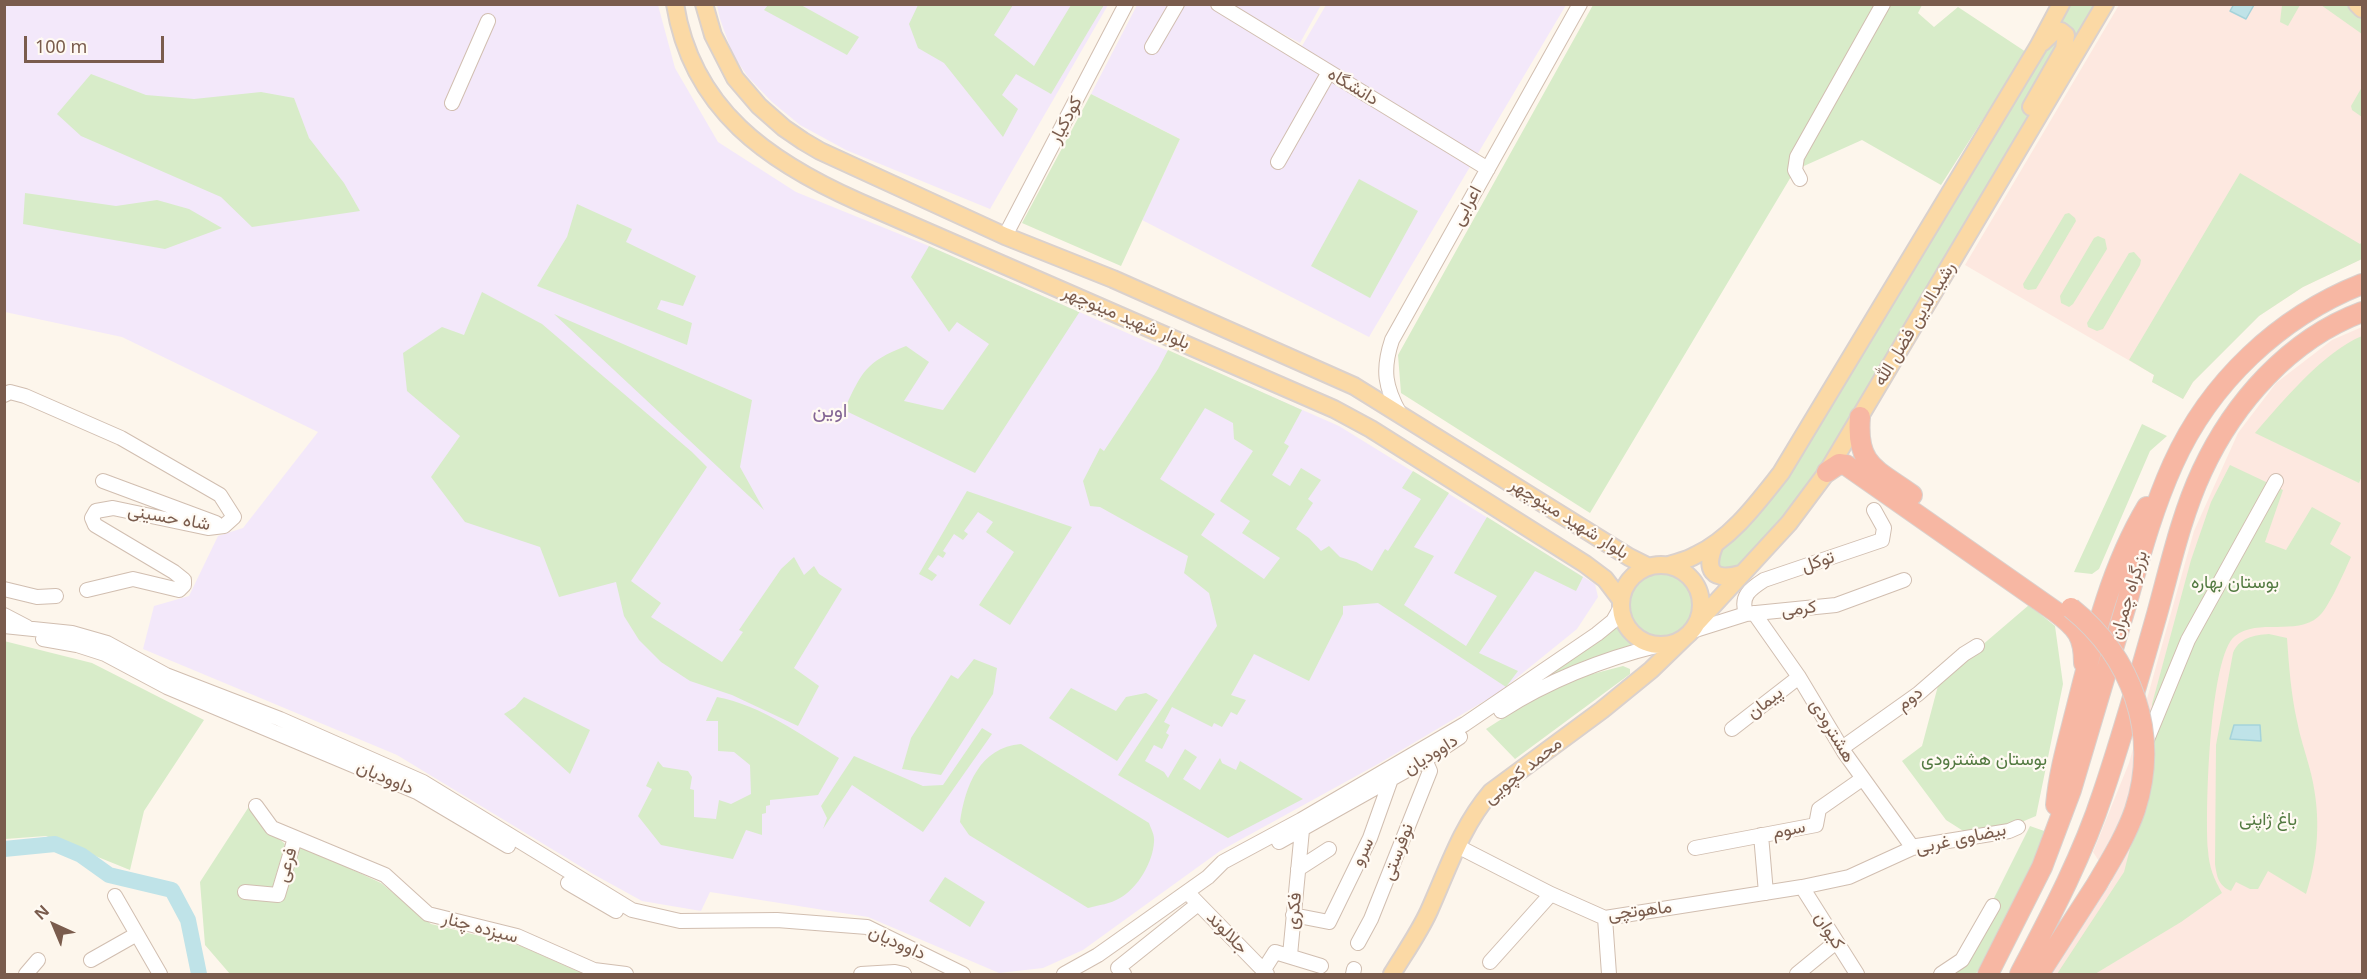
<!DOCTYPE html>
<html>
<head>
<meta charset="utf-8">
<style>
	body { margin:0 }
	#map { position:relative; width:2367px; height:979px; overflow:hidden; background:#fdf6ec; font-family:"Noto Sans",sans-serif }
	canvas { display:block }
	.frame { position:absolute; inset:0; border:6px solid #7a5c4d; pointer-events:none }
	.north { position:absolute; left:24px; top:895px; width:60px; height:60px; -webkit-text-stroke:4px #fffaf3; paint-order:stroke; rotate:316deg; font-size:16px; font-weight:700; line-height:24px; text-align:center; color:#7a5c4d }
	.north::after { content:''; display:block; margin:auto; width:21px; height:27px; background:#7a5c4d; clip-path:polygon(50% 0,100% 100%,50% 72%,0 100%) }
	.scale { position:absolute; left:24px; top:36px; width:140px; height:27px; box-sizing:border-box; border:3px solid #7a5c4d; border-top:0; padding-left:8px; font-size:18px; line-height:21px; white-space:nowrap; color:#7a5c4d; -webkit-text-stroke:4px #fffaf3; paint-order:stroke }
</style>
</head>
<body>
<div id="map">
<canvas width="2367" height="979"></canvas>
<div class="frame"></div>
<div class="north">N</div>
<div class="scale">100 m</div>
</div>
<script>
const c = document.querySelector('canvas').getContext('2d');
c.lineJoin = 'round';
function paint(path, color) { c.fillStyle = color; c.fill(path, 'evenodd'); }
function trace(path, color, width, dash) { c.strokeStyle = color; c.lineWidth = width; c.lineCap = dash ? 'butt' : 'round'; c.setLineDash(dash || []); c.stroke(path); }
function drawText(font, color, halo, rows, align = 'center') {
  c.font = font + ' "Noto Sans",Vazirmatn,sans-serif'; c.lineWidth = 4.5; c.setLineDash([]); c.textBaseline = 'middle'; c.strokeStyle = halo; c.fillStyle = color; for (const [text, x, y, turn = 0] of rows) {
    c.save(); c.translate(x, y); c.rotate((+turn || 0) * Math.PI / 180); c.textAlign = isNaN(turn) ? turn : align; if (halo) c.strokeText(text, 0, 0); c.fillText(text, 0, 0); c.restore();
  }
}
paint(new Path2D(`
	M2119,5h215l28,19v235l-59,28 -44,29 -66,66 -10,17 -31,-17 2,-7 -189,-110z
	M2362,327v647h-310l60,-93 -19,-29 36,-89 65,-232 44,-98 38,-50 56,-43z`), '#fde8e0');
paint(new Path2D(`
	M5,5h653l17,63 43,74 78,50 133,54 410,180 256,158 3,13 -21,32 -79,64 -120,71 -158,87 -137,99 -40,18 -44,5 -131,-56 -158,-25 -9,19 -59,-10 -49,-27 -196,-119 -254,-106 11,-43 35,-10 29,-60 25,-8 75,-96 -196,-95 -117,-25z
	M717,5h391l-118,204 -144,-59 -46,-25 -28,-23 -24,-25 -15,-22 -13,-36z
	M1137,5h86l79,41 24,-41h240l-197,332 -227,-117 38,-81 -89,-45z
	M1229,5h92l-21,38z`), '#f3e8fa');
paint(new Path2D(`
	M768,5h33l58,32 -12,18 -83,-45z
	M918,5h95l-19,30 40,31 37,-61h33l-53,89 -35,-20 -14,21 16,14 -15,28 -59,-74 -26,-15 -9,-24z
	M1593,5h329l-4,8 16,14 24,-20 68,45 -85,133 -79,-45 -67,30 -205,343 -189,-120 -3,-38z
	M2066,5h34l-199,335 -112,176 -49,53 -25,-1 3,-22 28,-27z
	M2282,5h18l-12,21 -8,-4z
	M2321,5h27l14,10v19z
	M91,74l55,21 48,4 67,-7 33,6 15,40 35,45 16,28 -108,16 -31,-30 -140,-61 -24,-22z
	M2362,87v30l-10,-7 -1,-4z
	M1091,94l89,45 -59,127 -99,-43z
	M2240,173l120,71 2,-2v17l-59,28 -44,29 -66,66 -10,17 -31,-17 2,-7 -25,-15z
	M1359,179l59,32 -48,87 -59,-32z
	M25,193l91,13 41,-6 32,9 33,19 -57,21 -142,-25z
	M577,204l55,25 -6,13 70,34 -13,30 -22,-6 -4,9 35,14 -5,22 -150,-59 30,-49z
	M2069,213l6,5 1,3 -40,68 -8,1 -4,-2 -1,-4 42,-70z
	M2098,236l7,3 2,10 -34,55 -4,3 -8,-4 -1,-7 34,-58z
	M929,246l150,66 7,-10 -111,171 -131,-63c18,-38 21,-48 62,-64l23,16 -25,39 39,9 46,-66 -32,-22 -8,10 -38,-55z
	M2134,252l7,8 -1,5 -37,64 -6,2 -9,-4 -1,-4 42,-70z
	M482,292l60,32 150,128 15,15 -76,114 30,22 -10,14 71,45 21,-30 -4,-2 42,-61 13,-12 10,18 10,-9 5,8 23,15 -48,79 25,18 -21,40 -66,-31 -42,-14 -29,-19 -22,-22 -15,-24 -8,-34 -57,15 -19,-50 -75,-25 -34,-45 29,-41 -53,-45 -4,-38 39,-26 22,8z
	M554,314l198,86 -12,67 24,43z
	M2362,336v140l-3,7 -104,-50c28,-32 68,-81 107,-97z
	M1168,350l134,60 -18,33 5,3 -17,29 18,11 11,-18 20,12 -13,19 5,4 -17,26 13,9 12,13 8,-5 11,11 16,5 16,9 13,-22 3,2 33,-52 -19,-11 11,-17 36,22 -35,54 20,9 -30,49 62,41 31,-50 -43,-23 33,-56 96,60 -7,14 -41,-20 -56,82 39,18 -12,16 -128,-84 -35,3v8l-34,67 -55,-27 -23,41 15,5 -9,15 -6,-3 -9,15 -8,-4 -2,4 -40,-20 -8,15 6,3 -4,8 3,2 -7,14 -8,-4 -9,16 19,11 4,6 17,-29 12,8 -14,22 17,11 20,-32 2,5 14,7 4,-9 63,38 -75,39 -110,-63 99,-149 -8,-33 -25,-20 4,-17 -88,-49 -10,-1 -7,-25 17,-33 4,3 54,-82zM1205,408l28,15 1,16 19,12 -33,50 30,20 -8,12 38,25 -16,21 -63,-44 14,-21 -55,-35z
	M2142,424l25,12 -17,15 -51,118 -7,5 -18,-2z
	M2230,465l53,25 -18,52 21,8 26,-43 29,16 -11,21 21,13c-6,13 -23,53 -33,60 -22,19 -60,1 -83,19 -26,20 -30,179 -27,214 1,17 6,29 14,43l-41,29 -86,52h-38l67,-102 26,-101 2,-67 39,-144 20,-58z
	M967,491l105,36 -62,98 -31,-20 35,-53 -28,-20 7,-10 -15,-10 -14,19 4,3 -5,6 -9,-6 -11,17 3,2 -3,5 -5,-3 -10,14 9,6 -5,6 -13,-7z
	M1627 604a34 34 0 1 1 68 0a34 34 0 1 1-68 0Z
	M2029,605l26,21 8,58 -27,132 -24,10 -44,8 -22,-14 -44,-59 20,-15 17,-64z
	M1619,621c4,14 10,18 23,25l-97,32 13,-13z
	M2269,634l18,4c2,28 4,56 10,83 3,16 8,30 12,45 12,43 11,86 -3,128l-38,-23 -10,18h-8l-14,-7 -5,9c-13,-6 -14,-14 -16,-27l1,-119 17,-92c6,-15 21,-18 36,-19z
	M4,641l88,22 112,57 -60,91 -14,59 -84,-34 -41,3z
	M974,659l23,9 -4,26 -52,81 -39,-6 9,-31 40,-63 7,4z
	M1623,666l7,3v5l-115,85 -29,-30 47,-30 44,-21z
	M1071,688l45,23 10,-14 20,-4 12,7 -41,61 -68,-43z
	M524,697l66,33 -20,44 -66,-60 11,-7z
	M717,697c44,8 84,38 122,61l-21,37 -48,5v5l-4,1v7l-4,1v21l-16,-5 -13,29 -72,-14 -23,-29 14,-27 -6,-3 12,-25 5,6 25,4 4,6 -2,12 4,1v27l22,2 3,-19 12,4 20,-10 -1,-29 -16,-13 -16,-1v-30h-12z
	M982,728l10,6 -69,98 -71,-47 -29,44 4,-11 -6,-12 33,-50 69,30 20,-1z
	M1021,744l128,79c2,6 6,12 5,19 -1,20 -16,46 -34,56 -10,6 -21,7 -32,10l-119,-73 -9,-13c5,-36 20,-75 61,-78z
	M250,805l16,22 19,17 -13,45v10l5,3 3,-3 17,-55 84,39 50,41 90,22 63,28h-354l-25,-29 -5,-63z
	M2030,826l17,6 -2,8 -69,134h-19l2,-6z
	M945,877l40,25 -15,25 -41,-26z`), '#d8ecc9');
const water = new Path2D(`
	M2234,4h20v1l-8,14 -16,-8z
	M2234,725h26l1,16 -31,-2z`);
paint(water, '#bfe3e8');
trace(water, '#a5d3da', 1.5);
trace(new Path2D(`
	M4,849l51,-5 26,11 28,20 63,15 16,30 11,54`), '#bfe3e8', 16);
const minor = new Path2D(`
	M1218,4l270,165
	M1152,47l25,-43
	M452,103l36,-82
	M1278,162l51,-90
	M1800,179l-5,-9 2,-13 86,-153
	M1005,236l121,-232
	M4,395l6,-3 15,4 96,42 99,57 14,22 -10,9 -16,2 -95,-20 -17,3 -4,7 3,7 79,47 10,8v5l-5,5 -46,-11 -46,11
	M1400,414c-15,-27 -18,-44 -8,-74l188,-336
	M103,481l113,42
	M4,589l33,8 19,-1
	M1754,613l45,64 45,75 69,96
	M1746,614c-6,-18 4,-25 18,-34l118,-40 2,-12 -10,-18
	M4,615l23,12
	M4,626l68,7 35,10 59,32 114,44 143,63 209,128 48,11 97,-1 90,7 96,47
	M1692,631l54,-17 90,-9 68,-25
	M43,639l34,6 28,9 62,33 250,105 91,54
	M1501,711c50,-32 102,-52 159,-66
	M1732,729l67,-52
	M2146,742l42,-102 88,-159
	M1842,748l76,-54 46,-40 13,-8
	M256,806l16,22 113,47 43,39 89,22 77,34 32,4
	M1761,835l5,58
	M1279,842l146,-82 35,-23
	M1457,846l94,48 54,24 197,-31 47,-10 68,-31 92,-15 9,-4
	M1695,848l121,-23 3,-16 43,-30
	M1298,869l31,-20
	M568,883l48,28
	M1802,887l55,87
	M245,892l33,3 17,-57
	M1187,892l80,82
	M115,896l45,78
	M1293,915l36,7 41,-84 21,-59
	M1605,918l4,56
	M1358,943l13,-24 59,-148 -5,-11
	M1290,955l12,-125
	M91,960l46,-26
	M1490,962l61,-68
	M1263,971l12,-19 46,14
	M26,974l12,-14
	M861,974l34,-2 9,2
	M1064,974l34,-19 110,-78 15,-15 78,-42 164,-96 132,-90 16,-13 8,-14
	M1124,974l-6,-6 80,-64
	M1353,974l1,-5
	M1797,974l39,-32
	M1941,974l21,-14 31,-54`);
const major = new Path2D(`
	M675,4c17,106 94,158 184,198l475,207 37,20 214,135 20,15 16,21
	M704,4l9,31 22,43 24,28 25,22 19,13 17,10 185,85 108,43 241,107 275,171 20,10
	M2357,4l5,5
	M2031,107l33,-58 2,-14 -5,-4 -5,-1 -14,13
	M1715,544c-11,26 -3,38 26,30
	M1621 605a40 40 0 1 1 80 0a40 40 0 1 1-80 0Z
	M1669,565c9,-3 19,-5 27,-10 35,-16 62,-53 85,-82l257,-426 23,-43
	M1697,623l92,-100 38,-51 278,-468
	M1392,974c12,-20 27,-41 37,-63 19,-42 32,-84 62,-119l111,-82 49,-40 34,-33`);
const highway = new Path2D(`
	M1860,417c-4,49 16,52 52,78
	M1827,472l12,-8 7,1 210,147c21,16 28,24 28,51
	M2056,805c3,-34 13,-67 21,-99 17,-68 34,-139 70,-199
	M1988,974l54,-107 29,-77c19,-63 37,-125 56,-188 13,-46 26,-94 46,-138 37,-82 106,-147 189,-180
	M2020,974c31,-59 62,-117 83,-181 20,-59 37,-119 54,-179 13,-47 24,-98 45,-143 32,-69 88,-132 160,-159
	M2039,974l58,-90`);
trace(minor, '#d1beb0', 16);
trace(major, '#dad1cd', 20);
trace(highway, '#dad1cd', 22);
trace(minor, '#fff', 14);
trace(major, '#fbd9a5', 16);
trace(highway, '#f7b7a3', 20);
const highwayBridge = new Path2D(`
	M2071,608c61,49 89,125 64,202 -9,26 -24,50 -38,74`);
trace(highwayBridge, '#dad1cd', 22, []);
trace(highwayBridge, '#f7b7a3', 20);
drawText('18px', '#7a5c4d', '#fffaf3', [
	["دانشگاه",1353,87,31],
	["کودکیار",1066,120,-62],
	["اعرابی",1467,206,-61],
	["بلوار شهید مینوچهر",1126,318,23],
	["رشیدالدین فضل الله",1915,324,-59],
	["شاه حسینی",169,518,10],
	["بلوار شهید مینوچهر",1569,519,32],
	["توکل",1818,562,-19],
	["بزرگراه چمران",2129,595,-73],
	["کرمی",1799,609,-6],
	["دوم",1910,699,-37],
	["پیمان",1765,703,-38],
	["هشترودی",1832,731,59],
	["داوودیان",1431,755,-32],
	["محمد کچویی",1523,771,-39],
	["داوودیان",385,778,23],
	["سوم",1789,830,-11],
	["بیضاوی غربی",1961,839,-12],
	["سرو",1363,852,-64],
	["نوفرستی",1398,852,-69],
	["فرعی",287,865,-74],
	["فکری",1294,911,-84],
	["ماهوتچی",1640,911,-7],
	["سیزده چنار",480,928,15],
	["کیوان",1829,931,58],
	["جلالوند",1227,933,46],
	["داوودیان",897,943,24]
]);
drawText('18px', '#537a41', '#fffaf3', [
	["بوستان بهاره",2235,583],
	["بوستان هشترودی",1984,760],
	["باغ ژاپنی",2268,820]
]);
drawText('20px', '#846695', '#fffaf3', [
	["اوین",830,411]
]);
</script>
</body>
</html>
